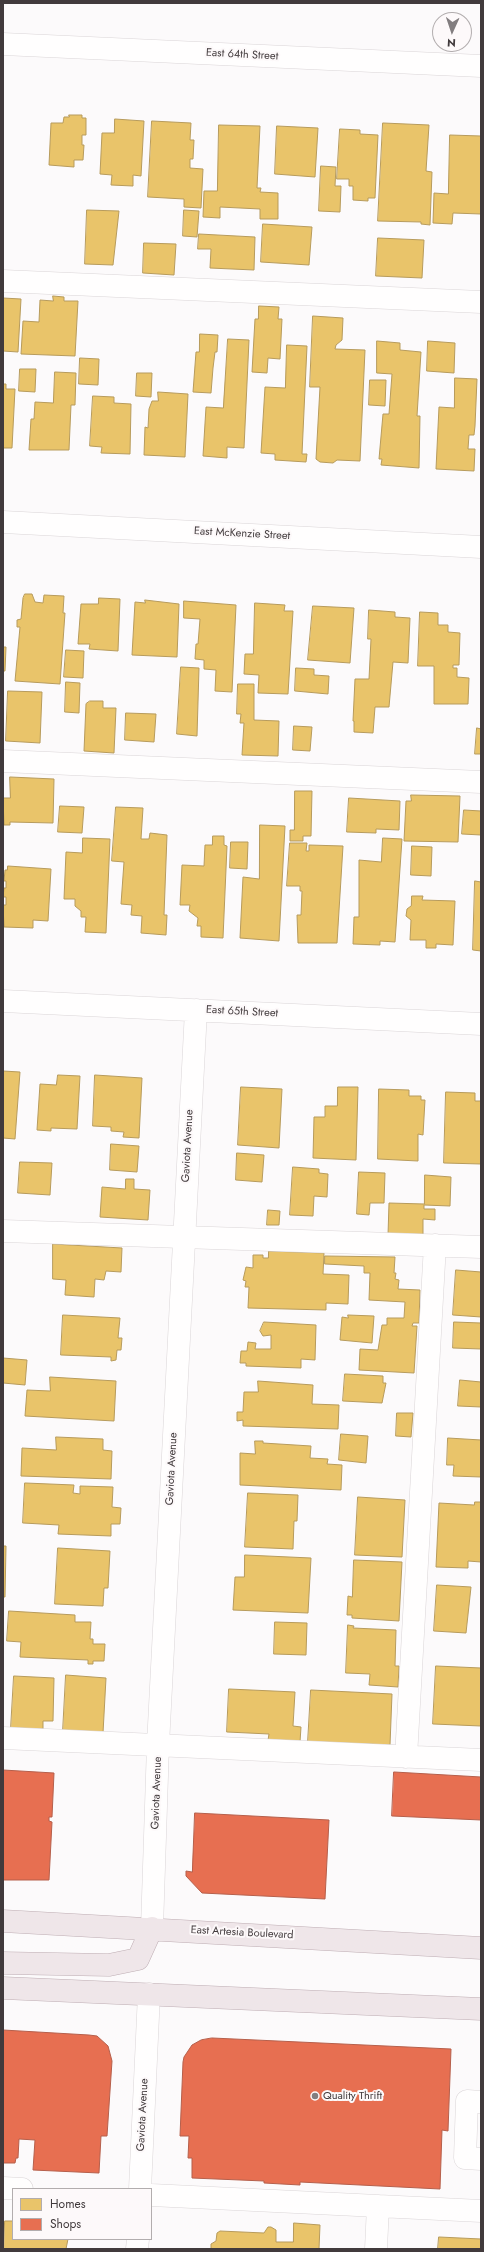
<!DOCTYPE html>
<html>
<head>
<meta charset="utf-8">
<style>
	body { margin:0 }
	#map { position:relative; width:484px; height:2252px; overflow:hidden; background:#fcfafb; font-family:Jost,sans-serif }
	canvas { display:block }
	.frame { position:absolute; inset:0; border:4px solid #413a3c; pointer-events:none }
	.legend { position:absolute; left:12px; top:2188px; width:140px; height:52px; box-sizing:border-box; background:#fdf9fa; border:1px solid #b2adae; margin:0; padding:5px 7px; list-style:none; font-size:12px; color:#413a3c }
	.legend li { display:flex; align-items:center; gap:8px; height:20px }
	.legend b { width:20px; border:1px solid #b2adae }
	.north { position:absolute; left:432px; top:12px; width:40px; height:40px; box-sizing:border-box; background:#fdf9fa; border:1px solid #b2adae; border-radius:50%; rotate:183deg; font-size:11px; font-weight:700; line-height:16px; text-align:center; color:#413a3c }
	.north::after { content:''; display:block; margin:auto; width:14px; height:18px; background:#827d7f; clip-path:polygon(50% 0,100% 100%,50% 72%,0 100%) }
</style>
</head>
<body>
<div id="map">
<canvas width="484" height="2252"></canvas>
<div class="frame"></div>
<ul class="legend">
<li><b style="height:11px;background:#e9c46a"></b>Homes</li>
<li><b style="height:11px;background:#e76f51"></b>Shops</li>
</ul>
<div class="north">N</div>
</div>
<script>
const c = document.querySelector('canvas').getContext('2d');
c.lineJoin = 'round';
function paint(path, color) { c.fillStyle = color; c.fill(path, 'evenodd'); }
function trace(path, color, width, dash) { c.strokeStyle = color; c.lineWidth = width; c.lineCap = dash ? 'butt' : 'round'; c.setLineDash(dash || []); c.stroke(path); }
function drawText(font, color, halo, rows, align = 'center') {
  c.font = font + ' Jost,sans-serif'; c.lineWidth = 4; c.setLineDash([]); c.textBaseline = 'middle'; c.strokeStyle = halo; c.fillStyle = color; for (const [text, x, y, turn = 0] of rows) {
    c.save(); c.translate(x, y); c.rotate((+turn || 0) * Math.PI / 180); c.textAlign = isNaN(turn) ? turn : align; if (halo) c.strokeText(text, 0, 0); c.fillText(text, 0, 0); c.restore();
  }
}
const homes = new Path2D(`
	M69,115h13v3h4v17h-4v10h2l-1,15h-9v7l-25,-2 2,-42h12l1,-6h5z
	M115,119l29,2 -3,55 -8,-1v11l-22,-1 1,-10 -12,-1 2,-41h12z
	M152,121l39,2 -1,17h4l-1,19h-3v9l13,1 -2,39 -17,-1v-8l-36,-2z
	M383,123l46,2 -3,46 6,1 -2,53 -9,-1v-2l-43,-1z
	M219,125l41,1 -3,62h4l-1,4 18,1v26h-18v-10l-40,-2v11l-17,-1 1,-26h13z
	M277,126l41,2 -3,49 -40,-3z
	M340,129l20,1v4l18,1 -3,63h-7v3l-15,-1v-14h-4v-7h-12z
	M450,135l31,1v78l-28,-1 -1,11 -19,-1 1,-30 14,1z
	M321,166l15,1 -1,19h6l-1,26 -21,-1z
	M87,210l32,1 -6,54 -28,-1z
	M184,210l15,1 -2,26 -14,-1z
	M263,224l49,3 -3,38 -48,-3z
	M199,234l56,3 -1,33 -44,-2 1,-19h-13z
	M378,238l46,2 -2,38 -46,-2z
	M144,243l32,1 -2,31 -31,-2z
	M53,296l11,1v4h14l-3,55 -54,-2 2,-33 16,1 1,-22 13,1z
	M3,298l18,1 -3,53 -15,-1z
	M259,306l20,1 -1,12h4l-2,40 -12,-1 -1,15 -15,-1 3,-53h3z
	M313,316l30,2 -1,22 -6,5 -1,4 30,1 -5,111 -23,-1 -4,3 -13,-1 -4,-3 4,-72h-10z
	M200,334l18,1 -1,17h-2l-2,16 -2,25 -18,-1 3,-40h3z
	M228,339l21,1 -5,108 -17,-1v11l-24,-2 3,-49 17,1z
	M377,341l23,2v7l21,2 -4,64h3l-1,52 -38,-3 1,-6h-3l4,-45h6l3,-40 -15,-1z
	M428,341l27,2 -1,30 -27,-2z
	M287,345l20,1 -5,108h5l-1,8 -31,-2v-6l-14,-1 4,-66 20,1z
	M80,358l19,1 -1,26 -19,-1z
	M20,369h16l-1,23 -16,-1z
	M55,372l21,1 -1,32h-4l-2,45h-40l2,-31h3l1,-17 18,1z
	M137,373h15l-1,24 -15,-1z
	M455,378l22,1 -2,47 -1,9h-5l-1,14h7l-1,22 -38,-2 3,-62 15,1z
	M370,380h16l-1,26 -16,-1z
	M3,384h3v5h9l-3,59h-9z
	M158,392l30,2 -3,63 -41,-2 1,-28 3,1 1,-19 3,-8h6z
	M93,396l21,1v6l17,1 -1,50 -29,-1 1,-6 -12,-1z
	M25,594h7l3,8 8,1 1,-8 20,1 -1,17h2l-5,71 -45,-3 5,-54h-3v-7l4,-1 2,-21z
	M99,598l21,1 -2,52 -29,-2 1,-5h-12l3,-40h17z
	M145,600l34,4 -2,53 -45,-2 3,-53 10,1z
	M184,601l52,4 -4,87 -17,-1 1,-21 -12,-1v-9l-9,-1 1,-15h2l2,-25 -16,-1z
	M255,603l30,2 -1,6h9l-5,83 -30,-1 1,-18 -15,-1 1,-20h8z
	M313,606l41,2 -4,55 -42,-3z
	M369,610l26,2v5l15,1 -2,45 -15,-1 -4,45h-14l-2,26 -19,-1v-11h-1l2,-42h14l2,-40h-3z
	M420,612l18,1v12h10v7l12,1 -1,32h-6v3h4v9l12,1 -1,26h-34v-38h-16z
	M3,647h3l-1,24h-2z
	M66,650l18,1 -1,27 -19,-1z
	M181,667l18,1 -2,68 -20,-2z
	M296,668l18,1v6l15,1 -1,18 -33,-3z
	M66,682l14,1 -1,30 -14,-1z
	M238,684h16v36l25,1 -1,35 -36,-1 2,-32h-4l1,-9h-4z
	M8,691l34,1 -2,51 -34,-2z
	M90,701h13v7h13l-2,45 -30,-2 2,-47z
	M126,713l30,1 -2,28 -29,-2z
	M294,726l18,1 -2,24 -17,-1z
	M477,728l4,1v25h-6z
	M10,777l44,2 -1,44 -43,-1v3h-6l-1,-27h7z
	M295,791h17l-1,45h-8v5h-13v-11h4z
	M411,795l49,1 -2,46 -54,-1 2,-40h5z
	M349,798l51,3 -1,29 -23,-1v4l-29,-1z
	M60,806l24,1 -2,26 -24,-1z
	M116,807l27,1 -2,31h8l1,-6 17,2 -3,80h3l-1,20 -25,-2 1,-17 -11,-1 1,-10 -11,-1 3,-42 -12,-1z
	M464,810l17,1v24l-19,-1z
	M260,825l25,1 -6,115 -39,-3 3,-61 16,2z
	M213,836h11v9l3,1 -4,92 -22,-1v-11h-4l1,-8 -9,-7 1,-6h-10l2,-40 22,1 1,-21h7z
	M83,838l27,1 -4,94 -21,-1 1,-15h-5v-6l-6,-5v-7h-11l2,-47 16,1z
	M383,838l19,1 -7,103 -15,-1v4l-27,-1 1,-27h5v-57l22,2z
	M231,842h17l-1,27 -17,-1z
	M290,843h17l-1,8h3v-6l34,1 -6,97h-39l-1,-28h4l1,-24h-2v-5h-13z
	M412,846l20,1 -1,29 -20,-1z
	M8,866l43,3 -3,52 -15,-1v8l-29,-1 -1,-22h3v-8h-3l1,-9h2v-7h-2l1,-11h2z
	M475,881l6,1v69l-8,-1z
	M412,896h11l-1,4 33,1 -2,44 -17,-1v4h-10v-8h-16l1,-20 -5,-4 1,-7 4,-3z
	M3,1071l17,1 -5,67 -12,-1z
	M58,1075l22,1 -3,53 -26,-1v3l-14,-1 3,-46 16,1z
	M95,1075l47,3 -3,60 -16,-1 1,-5 -13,-1v-4l-18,-1z
	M241,1087l41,2 -3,59 -41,-3z
	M338,1087h20l-2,73 -43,-2 1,-41h11v-11h12z
	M379,1089l30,1v6h12v4h4l-2,35 -5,-1v27l-40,-2z
	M446,1092l29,1v8h6v63l-37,-1z
	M111,1144l28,2 -2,26 -27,-2z
	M237,1153l27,2 -2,27 -26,-2z
	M20,1162l32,1 -2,32 -32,-2z
	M293,1167l26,2v4l9,1 -1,23 -13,-1 -1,20 -23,-1z
	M359,1172l26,1 -1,30h-14l-1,12 -12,-1z
	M425,1175l26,2 -1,29 -26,-1v4h11v11l-12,-1v17l-35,-1 1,-32 35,1z
	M126,1179h8v10l16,1 -2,30 -48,-3 2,-30 23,2z
	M268,1210l12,1 -1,14h-12z
	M53,1244l69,4 -1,24 -15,-1 -2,9 -9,-1 -1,18 -29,-2 1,-15 -13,-1z
	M269,1251l55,2 -1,21 26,1 -1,29 -22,-1v7l-78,-2 1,-21h-4l1,-6 -3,-1 3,-13 7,1v-13h10v3h5z
	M325,1256l70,1 -1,16h2l-1,6 4,1 -1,9 22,1 -1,33h-6l-1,3h5l-3,47 -55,-3 1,-21 18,1 4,-25h5v-7h17l1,-16 -36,-2 1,-27h-6v-7l-39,-2z
	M456,1270l25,2v45l-28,-2z
	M63,1315l57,3 -2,20h4l-1,12h-4l-1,10 -5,1v-4l-50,-2z
	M348,1315l26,1 -2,27 -32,-3 2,-23 6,1z
	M264,1322l52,3 -1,35 -14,-1v9l-55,-2v-3h-6l1,-12h6l1,-9 8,1 -1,6h16v-14l-8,1 -3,-5z
	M454,1322l27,1v26l-28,-1z
	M3,1358l24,2 -2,25 -22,-2z
	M345,1374l38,2v7h3l-4,20 -39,-2z
	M50,1377l66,4 -2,40 -89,-5 2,-26 23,1z
	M460,1380l21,2v25l-23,-1z
	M258,1381l55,4 -1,19 27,1 -1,24 -95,-3v-6l-6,1v-9h6l1,-20h14z
	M397,1413h16l-2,24 -15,-1z
	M341,1434l27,2 -2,27 -27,-3z
	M56,1437l47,2v11l9,1 -1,28 -90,-3 1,-28 34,2z
	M448,1438l33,2v37l-28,-1 1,-11h-7z
	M255,1441h8v2l48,3 -1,12 18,1 -1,5 15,1 -1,25 -101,-5v-32l15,1z
	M25,1483l49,2 -1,8 7,1v-8l33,1 -1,20 9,1 -1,16h-9v12l-53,-2 1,-9 -36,-2z
	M248,1493l50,2 -1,26h-3l-1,28 -48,-2z
	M358,1497l47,3 -3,57 -47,-2z
	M475,1502h6v60l-13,-1v7l-32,-1 3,-64 35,2z
	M3,1546h3l-1,51h-2z
	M58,1548l52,3 -2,37h-4l-1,18 -48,-2z
	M245,1555l66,3 -3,55 -75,-3 2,-33h9z
	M354,1560l48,2 -3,59 -47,-3v-3h-5l1,-19 4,1z
	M437,1585l34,2 -5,46 -32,-2z
	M9,1611l66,4v7h16l-1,17h3v5h12l-1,17h-11v3h-5v-4l-68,-3 1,-15 -14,-1z
	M275,1622l32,1 -1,32 -32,-1z
	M348,1625l6,1 -1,2 43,2 -1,36h4l-1,21 -29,-2 1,-11 -24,-1z
	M436,1666l45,2v58l-48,-2z
	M66,1675l40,3 -3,55 -40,-2z
	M14,1676l40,2 -1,43h-10v8l-32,-1z
	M229,1689l66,3 -2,34 8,1 -1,15 -32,-2 1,-6 -42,-2z
	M311,1690l81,4 -2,51 -82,-3z
	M5,2221h8v18h55l-2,10h-62z
	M294,2223l26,2 -1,24h-108v-5l5,-3 1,-8 3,-2 44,2 4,-6h3l5,3v12h17z
	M439,2237l42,2v10h-43z`);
paint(homes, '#e9c46a');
trace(homes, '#b79b5c', 1);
const shops = new Path2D(`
	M3,1770l51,3 -2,44h-3v4l3,1 -3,58h-46z
	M394,1772l87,5v43l-89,-4z
	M195,1813l134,7 -4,79 -123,-6 -16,-17v-5l6,1z
	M3,2030l86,5 8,1 11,10 4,15 -5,75h-6l-2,37 -66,-3 2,-30 -16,-1 -1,19h-2l-1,5h-12z
	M212,2038l239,11 -3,82 -6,-1 -2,59 -140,-7v3l-36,-2v-2l-72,-3v-20h-4l1,-22h-9l3,-74 1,-5 8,-12 9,-5z`);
paint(shops, '#e76f51');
trace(shops, '#b55f4b', 1);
const minor = new Path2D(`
	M3,44l478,22
	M3,281l478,21
	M3,522l478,25
	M3,761l478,21
	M3,1001l478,23
	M3,1231l478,16
	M3,1738l478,22
	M406,1757l29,-512
	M152,1928l6,-183 38,-735
	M481,2102l-14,-1 -2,57 16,1
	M3,2188l19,1
	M140,2189l9,-195
	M151,2195l330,16
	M137,2249l1,-10
	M376,2249l2,-43`);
const major = new Path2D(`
	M3,1921l478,27
	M3,1963l106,2 29,-6 14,-31
	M3,1988l478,21`);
trace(minor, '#dad5d7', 23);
trace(major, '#beadb3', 23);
trace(minor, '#fffefe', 22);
trace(major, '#efe6e9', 22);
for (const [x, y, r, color] of [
	[315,2096,4,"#827d7f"]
]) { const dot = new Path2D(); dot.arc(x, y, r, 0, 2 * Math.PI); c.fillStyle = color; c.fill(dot); trace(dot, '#fdf9fa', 1.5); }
drawText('11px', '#413a3c', '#fdf9fa', [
	["East 64th Street",242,55,3],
	["East McKenzie Street",242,534,3],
	["East 65th Street",242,1012,3],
	["Gaviota Avenue",188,1146,-87],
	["Gaviota Avenue",172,1469,-87],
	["Gaviota Avenue",157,1793,-88],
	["East Artesia Boulevard",242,1933,3],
	["Gaviota Avenue",143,2115,-87]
]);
drawText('11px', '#413a3c', '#fdf9fa', [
	["Quality Thrift",323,2096]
], 'left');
</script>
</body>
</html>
